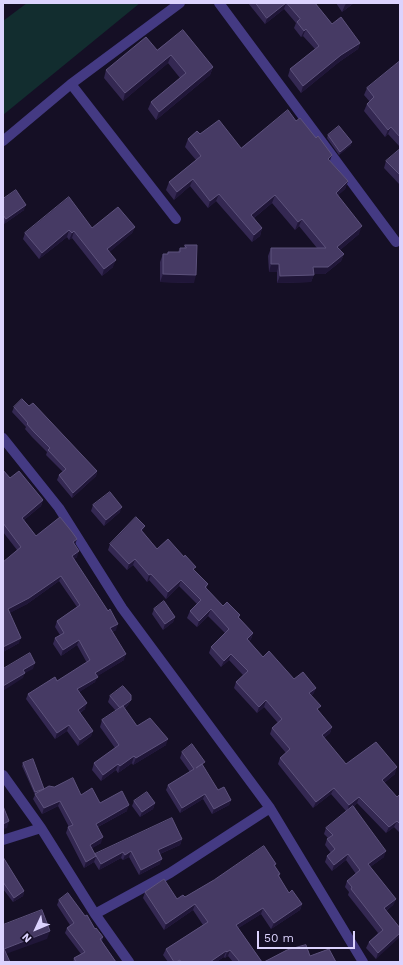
<!DOCTYPE html>
<html>
<head>
<meta charset="utf-8">
<style>
	body { margin:0 }
	#map { position:relative; width:403px; height:965px; overflow:hidden; background:#150f25; font-family:"Work Sans",sans-serif }
	canvas { display:block }
	.frame { position:absolute; inset:0; border:4px solid #dcd3fe; pointer-events:none }
	.north { position:absolute; left:16px; top:909px; width:40px; height:40px; -webkit-text-stroke:3px #150f25; paint-order:stroke; rotate:226deg; font-size:11px; font-weight:700; line-height:16px; text-align:center; color:#dcd3fe }
	.north::after { content:''; display:block; margin:auto; width:14px; height:18px; background:#dcd3fe; clip-path:polygon(50% 0,100% 100%,50% 72%,0 100%) }
	.scale { position:absolute; left:257px; top:931px; width:98px; height:18px; box-sizing:border-box; border:2px solid #dcd3fe; border-top:0; padding-left:5px; font-size:12px; line-height:14px; white-space:nowrap; color:#dcd3fe; -webkit-text-stroke:3px #150f25; paint-order:stroke }
</style>
</head>
<body>
<div id="map">
<canvas width="403" height="965"></canvas>
<div class="frame"></div>
<div class="north">N</div>
<div class="scale">50 m</div>
</div>
<script>
const c = document.querySelector('canvas').getContext('2d');
c.lineJoin = 'round';
function paint(path, color) { c.fillStyle = color; c.fill(path, 'evenodd'); }
function trace(path, color, width, dash) { c.strokeStyle = color; c.lineWidth = width; c.lineCap = dash ? 'butt' : 'round'; c.setLineDash(dash || []); c.stroke(path); }
paint(new Path2D(`
	M27,3h113l-137,112v-94z`), '#122d2f');
trace(new Path2D(`
	M219,3l177,239
	M71,84l105,135
	M3,141l68,-57 109,-81
	M3,438l56,70 63,100 148,200 93,154
	M3,775l38,53 54,86 34,48
	M3,840l38,-12
	M95,914l75,-41 100,-65`), '#443a83', 10);
paint(new Path2D(`
	M248,3h67l17,21 28,19 -2,6 -19,13 -38,31 -13,-17 2,-7 25,-20 -12,-13 -2,1 -7,-9 2,-5 -12,-14 -19,15z
	M336,3h18l-12,9z
	M157,50l56,17 -3,8 -54,45 -8,-11 3,-7 29,-24 -12,-15 -45,38 -19,-23 2,-8z
	M400,61v86l-12,-13 -3,3 -21,-26 3,-7 3,-2 -6,-7 3,-7z
	M200,134l41,14 89,13 18,20 -3,8 -7,6 21,39 -19,16 4,4 -3,7 -16,13h-11l-3,8 -34,1v-11h-8l-1,-16 3,-8h46l-18,-22 -4,4 -23,-27 -18,15 8,10 -2,8 -8,6 -36,-41 -8,7 -18,-22 -16,14 -8,-10 3,-8 27,-22 -11,-13 3,-8z
	M328,135l23,10 -12,10 -12,-17z
	M400,149v36l-16,-17 2,-7z
	M3,199l21,11 -20,14 -1,-1z
	M135,227l-3,6 -23,19 4,15 -11,9 -30,-38 -3,2 -2,-3 -28,22 -16,-20 2,-6 67,-5z
	M185,245l9,38 -34,-1v-20l3,-8h4l1,-2h10l2,-4h4z
	M29,406l68,65 -1,5 -24,22 -15,-18 2,-5 4,-3 -17,-17 1,-3 -15,-15 -7,-8 1,-2 -14,-15 2,-5z
	M3,470l7,8 33,22 -2,6 -17,14 12,16 39,9 2,12 -3,2 42,71 -4,2 12,28 -27,16 -2,6 -16,10 6,17 -5,4 13,18 -2,5 -13,10 -11,-15 -12,8 -29,-40 2,-5 29,-13 30,-18 -10,-18 -16,11 -8,-12 2,-6 5,-3 -5,-8 2,-6 20,-14 -18,-26 -32,23 -18,9 10,30 -16,9 14,-102 -14,-18z
	M93,505l27,7 -16,14 -13,-15z
	M143,532l14,17 37,21 14,14 -2,5 17,17 17,9 -1,3 14,15 -2,6 -2,2 14,16 31,22 22,9 -3,6 -2,2 8,15 13,16 -2,6 -6,5 22,26 49,10 -11,9 13,14 3,-3v39l-6,-6 -8,6 -29,-30 -3,3 30,51 -14,10 26,32 -3,6 -7,6 14,17 -24,31 -10,-11 3,-6 9,-9 -30,-38 1,-3 -4,-5 2,-6 9,-7 -10,-14 -14,11 -7,-9 2,-6 4,-3 -6,-8 2,-6 1,-1 -4,-4 2,-6 20,-17 -15,-17 -18,14 -35,-44 2,-6 6,-5 -16,-19 2,-6 6,-5 -14,-16 -7,6 -23,-25 2,-6 7,-7 -14,-15 -8,7 -12,-14 2,-6 14,-14 -17,-17 -11,11 -10,-9 3,-7 7,-7 -18,-18 -13,13 -17,-19 -2,2 -14,-17 -6,5 -19,-20 2,-6z
	M154,609l21,8 -2,5 -10,8 -11,-16z
	M110,696l21,4 -3,5 -4,4 13,17 29,19 -33,20 -1,-2 -14,10 -2,-3 -15,11 -9,-11 2,-7 21,-15 -15,-21 2,-7 14,-9 -8,-9z
	M182,752l21,15 15,23 13,10 -2,5 -17,9 -9,-15 -23,14 -14,-23 2,-5 22,-13 -10,-14z
	M23,763l21,26 37,6 19,8 27,8 -29,16 3,16 -9,5 3,7 87,-16 -2,6 -20,9v10l-21,11 -10,-18 -6,3 -2,-2 -22,12 -5,-8 -10,6 -18,-35 2,-6h1l-11,-21 -16,8 -9,-15 2,-4 -13,-29z
	M134,801l21,2 -2,6 -13,8 -8,-11z
	M3,857l21,34 -1,5 -10,6 -10,-13z
	M276,864l-1,2 5,8 -1,3 10,16 13,11 -2,6 -29,19 -10,-15 -23,14 24,34h-29l-5,-6 -3,2 -1,-1 -8,5h-48l-5,-7 3,-6 37,-24 -10,-15 -29,20 -21,-32 2,-6 32,7 8,-2z
	M59,900l26,16 10,13 8,8 -1,4 14,21h-43l1,-4 7,-4 -16,-21 2,-5 3,-3 -13,-20z`), '#342852');
paint(new Path2D(`
	M286,3l-2,6 -19,15 2,-6z
	M347,3h7l-12,9 3,-7z
	M306,29l-3,7 -2,1 3,-6z
	M360,43l-2,6 -19,13 -38,31 2,-7 38,-31z
	M171,55l-3,8 -45,38 2,-8z
	M213,67l-3,8 -54,45 3,-8z
	M391,127l-3,7 -3,3 3,-7z
	M352,142l-1,3 -12,10 1,-3z
	M332,155l-3,8 -1,-4z
	M193,179l-3,7 -16,14 3,-8z
	M348,181l-3,8 -12,11 3,-7z
	M219,194l-3,7 -8,7 2,-7z
	M275,195l-3,8 -23,19 2,-7z
	M26,205l-2,5 -20,14 2,-5z
	M302,219l-3,7 -4,4 3,-8z
	M362,226l-3,8 -25,21 3,-8z
	M135,227l-3,6 -27,23 2,-7z
	M262,228l-2,8 -8,6 2,-7z
	M69,230l-2,7 -28,22 3,-6z
	M74,231l-2,7 -3,2 3,-7z
	M344,254l-3,7 -16,13h-14l2,-7z
	M116,260l-3,7 -11,9 2,-7z
	M271,264h8l-2,8h-8z
	M163,274l33,1 -2,8 -34,-1z
	M314,275l-3,7 -34,1 3,-7z
	M97,471l-1,5 -24,22 1,-5z
	M43,500l-2,6 -21,17 2,-5z
	M122,507l-2,5 -16,14 2,-6z
	M145,526l-3,7 -1,-3z
	M77,539l-2,6 -2,-3z
	M79,551l-2,6 -7,5 2,-6z
	M135,559l-2,6 -6,5 2,-6z
	M151,574l-2,6 -2,2 2,-7z
	M61,576l-2,5 -32,23 -21,11 2,-6z
	M181,580l-2,6 -13,13 2,-7z
	M211,609l-3,7 -11,11 2,-6z
	M175,617l-2,5 -10,8 2,-6z
	M118,624l-2,6 -8,4 2,-6z
	M253,633l-2,6 -7,7 3,-7z
	M21,638l-2,5 -16,9v-5z
	M79,640l-2,5 -16,11 2,-6z
	M126,654l-2,6 -31,19 2,-6z
	M231,654l-2,6 -8,7 3,-6z
	M35,663l-2,6 -8,4 -2,5 -20,13v-5l20,-16z
	M98,677l-3,5 -20,13 2,-6z
	M316,688l-3,6 -6,6 2,-7z
	M131,700l-3,5 -10,9 2,-6z
	M266,700l-2,7 -7,6 2,-6z
	M87,703l-2,6 -9,6 2,-5z
	M69,725l-2,6 -12,8 2,-6z
	M332,727l-2,6 -10,8 2,-6z
	M93,731l-2,5 -13,10 2,-6z
	M168,739l-2,6 -33,20 3,-7z
	M134,756l-2,7 -14,10 2,-7z
	M118,764l-2,6 -15,11 2,-6z
	M397,767l-2,7 -16,13 3,-7z
	M334,788l-3,6 -18,14 3,-6z
	M205,794l-2,5 -23,14 2,-5z
	M359,797l-2,6 -10,9 2,-7z
	M231,800l-2,5 -17,9 2,-5z
	M60,801l-2,5 -16,8 2,-6z
	M155,803l-2,6 -13,8 2,-5z
	M129,805l-2,6 -33,18 2,-5z
	M9,821l-2,7 -4,1v-5z
	M397,821l-3,6 -8,6 3,-6z
	M103,837l-2,6 -13,8 2,-6z
	M182,839l-2,6 -25,11 3,-6z
	M131,851l-2,6 -6,3 2,-5z
	M386,851l-2,6 -18,13 2,-6z
	M123,852l-2,6 -22,12 2,-6z
	M348,854l-2,6 -14,11 2,-6z
	M96,856l-2,6 -10,6 2,-6z
	M162,859l-2,5 -21,11 2,-5z
	M24,891l-1,5 -10,6 1,-4z
	M396,899l-3,6 -11,9 2,-6z
	M195,904l-2,6 -29,20 2,-6z
	M302,904l-2,6 -29,19 3,-6z
	M263,908l-2,6 -27,17 2,-6z
	M50,931l-3,8 -44,16 1,-6z
	M400,933v4l-24,22 2,-6z
	M230,950l-2,6 -3,2 2,-6z
	M226,951l-2,6 -8,5h-6z`), '#201638');
const building = new Path2D(`
	M256,3h30l-19,15z
	M287,3h28l17,21 9,-7 19,26 -19,12 -38,31 -13,-17 29,-23 -13,-17 -2,2 -7,-9 3,-3z
	M183,30l30,37 -54,45 -8,-10 35,-29 -15,-18 -46,38 -19,-23 40,-33 11,13z
	M400,61v76l-9,-10 -3,3 -21,-26 7,-7 -7,-9z
	M288,110l8,11 4,-3 16,20 2,-2 14,19 -4,4 20,22 -12,12 26,33 -25,21 7,7 -16,13h-15l1,8 -34,1 -1,-12h-8v-16h55l-24,-29 -4,3 -23,-27 -24,20 11,13 -8,7 -35,-41 -9,7 -17,-22 -16,13 -8,-10 32,-26 -13,-17 9,-8 3,3 19,-14 22,28z
	M339,126l13,16 -12,10 -12,-17z
	M400,149v26l-14,-14z
	M16,190l10,15 -20,14 -3,-4v-16z
	M69,197l23,31 26,-21 17,20 -28,22 9,11 -12,9 -30,-38 -2,2 -3,-3 -27,23 -17,-20z
	M185,245h12l-1,30 -33,-1v-20h5v-2h12v-4h6z
	M22,399l7,7 4,-3 64,68 -24,22 -14,-18 7,-6 -18,-19 2,-2 -16,-16 -7,-8 1,-1 -14,-16z
	M3,470l7,8 9,-7 24,29 -21,18 14,18 24,-19 12,15 5,7 -4,3 6,9 -7,5 36,55 2,-2 8,15 -8,4 16,26 -31,19 3,4 -21,12 10,14 -9,7 15,21 -13,9 -11,-15 -12,8 -29,-39 27,-17 2,4 33,-21 -11,-20 -16,10 -8,-12 9,-5 -7,-12 23,-16 -19,-29 -32,22 -21,11 13,29 -18,9v-85l18,-15 -18,-24z
	M110,492l12,15 -16,13 -13,-15z
	M136,517l9,9 -4,4 16,19 11,-10 16,18 1,-2 11,12 -3,2 15,15 -3,3 18,19 4,-4 13,13 -2,2 15,16 -6,6 16,18 6,-6 25,28 9,-7 13,16 -7,5 12,13 -4,3 15,18 -10,8 24,29 30,-22 21,25 -15,13 15,17 3,-3v30l-3,-3 -8,6 -30,-30 -10,8 -15,-17 -18,14 -36,-44 10,-9 -18,-21 10,-9 -16,-19 -7,7 -23,-25 12,-11 -17,-17 -7,7 -13,-14 18,-18 -18,-20 -12,12 -9,-10 11,-11 -20,-20 -13,12 -17,-18 -2,1 -14,-16 -6,5 -19,-20z
	M164,601l11,16 -10,7 -11,-15z
	M30,653l5,10 -12,7 2,3 -22,13v-17z
	M123,686l8,9v5l-11,8 -10,-12z
	M123,706l14,20 13,-8 18,21 -32,19 -2,-2 -14,10 -2,-2 -15,11 -9,-12 25,-18 -17,-25z
	M192,744l13,18 -9,6 6,-4 16,26 6,-3 7,13 -17,9 -9,-15 -23,14 -14,-23 26,-16 -12,-17z
	M33,759l11,30 -9,3 -12,-29z
	M73,778l8,17 11,-7 8,15 22,-12 7,14 -33,19 7,13 -13,8 6,11 -10,6 -18,-35 5,-2 -13,-24 -16,7 -9,-14 14,-8 5,1z
	M147,792l8,11 -13,9 -8,-11z
	M3,806l6,15 -6,3z
	M353,806l33,45 -18,13 28,35 -12,9 16,20v5l-22,20 -9,-11 14,-12 -32,-41 1,-2 -5,-6 13,-11 -12,-16 -14,11 -7,-9 8,-7 -8,-10 6,-4 -7,-7z
	M172,818l10,21 -24,11 4,9 -21,11 -10,-19 -6,4 -2,-3 -22,12 -6,-10z
	M264,846l12,18 -2,1 6,9 -2,1 11,18 3,-3 10,14 -28,19 -11,-15 -27,17 26,37h-22l-10,-12 -3,2 -1,-1 -16,11h-29l-1,-2 -4,2h-2l-8,-13 42,-27 -13,-18 -29,20 -21,-32 19,-13 13,20 6,-4 2,2 29,-17z
	M3,857l21,34 -10,7 -11,-16z
	M68,893l17,23 2,-1 8,14 1,-1 7,9 -3,2 16,23h-40l-2,-4 11,-6 -18,-24 7,-5 -15,-23z
	M42,910l8,21 -46,18 6,13h-7v-37z
	M306,945l4,11 19,-7 7,13h-72l23,-12z`);
paint(building, '#463a64');
trace(building, '#5d527c', 1);
</script>
</body>
</html>
